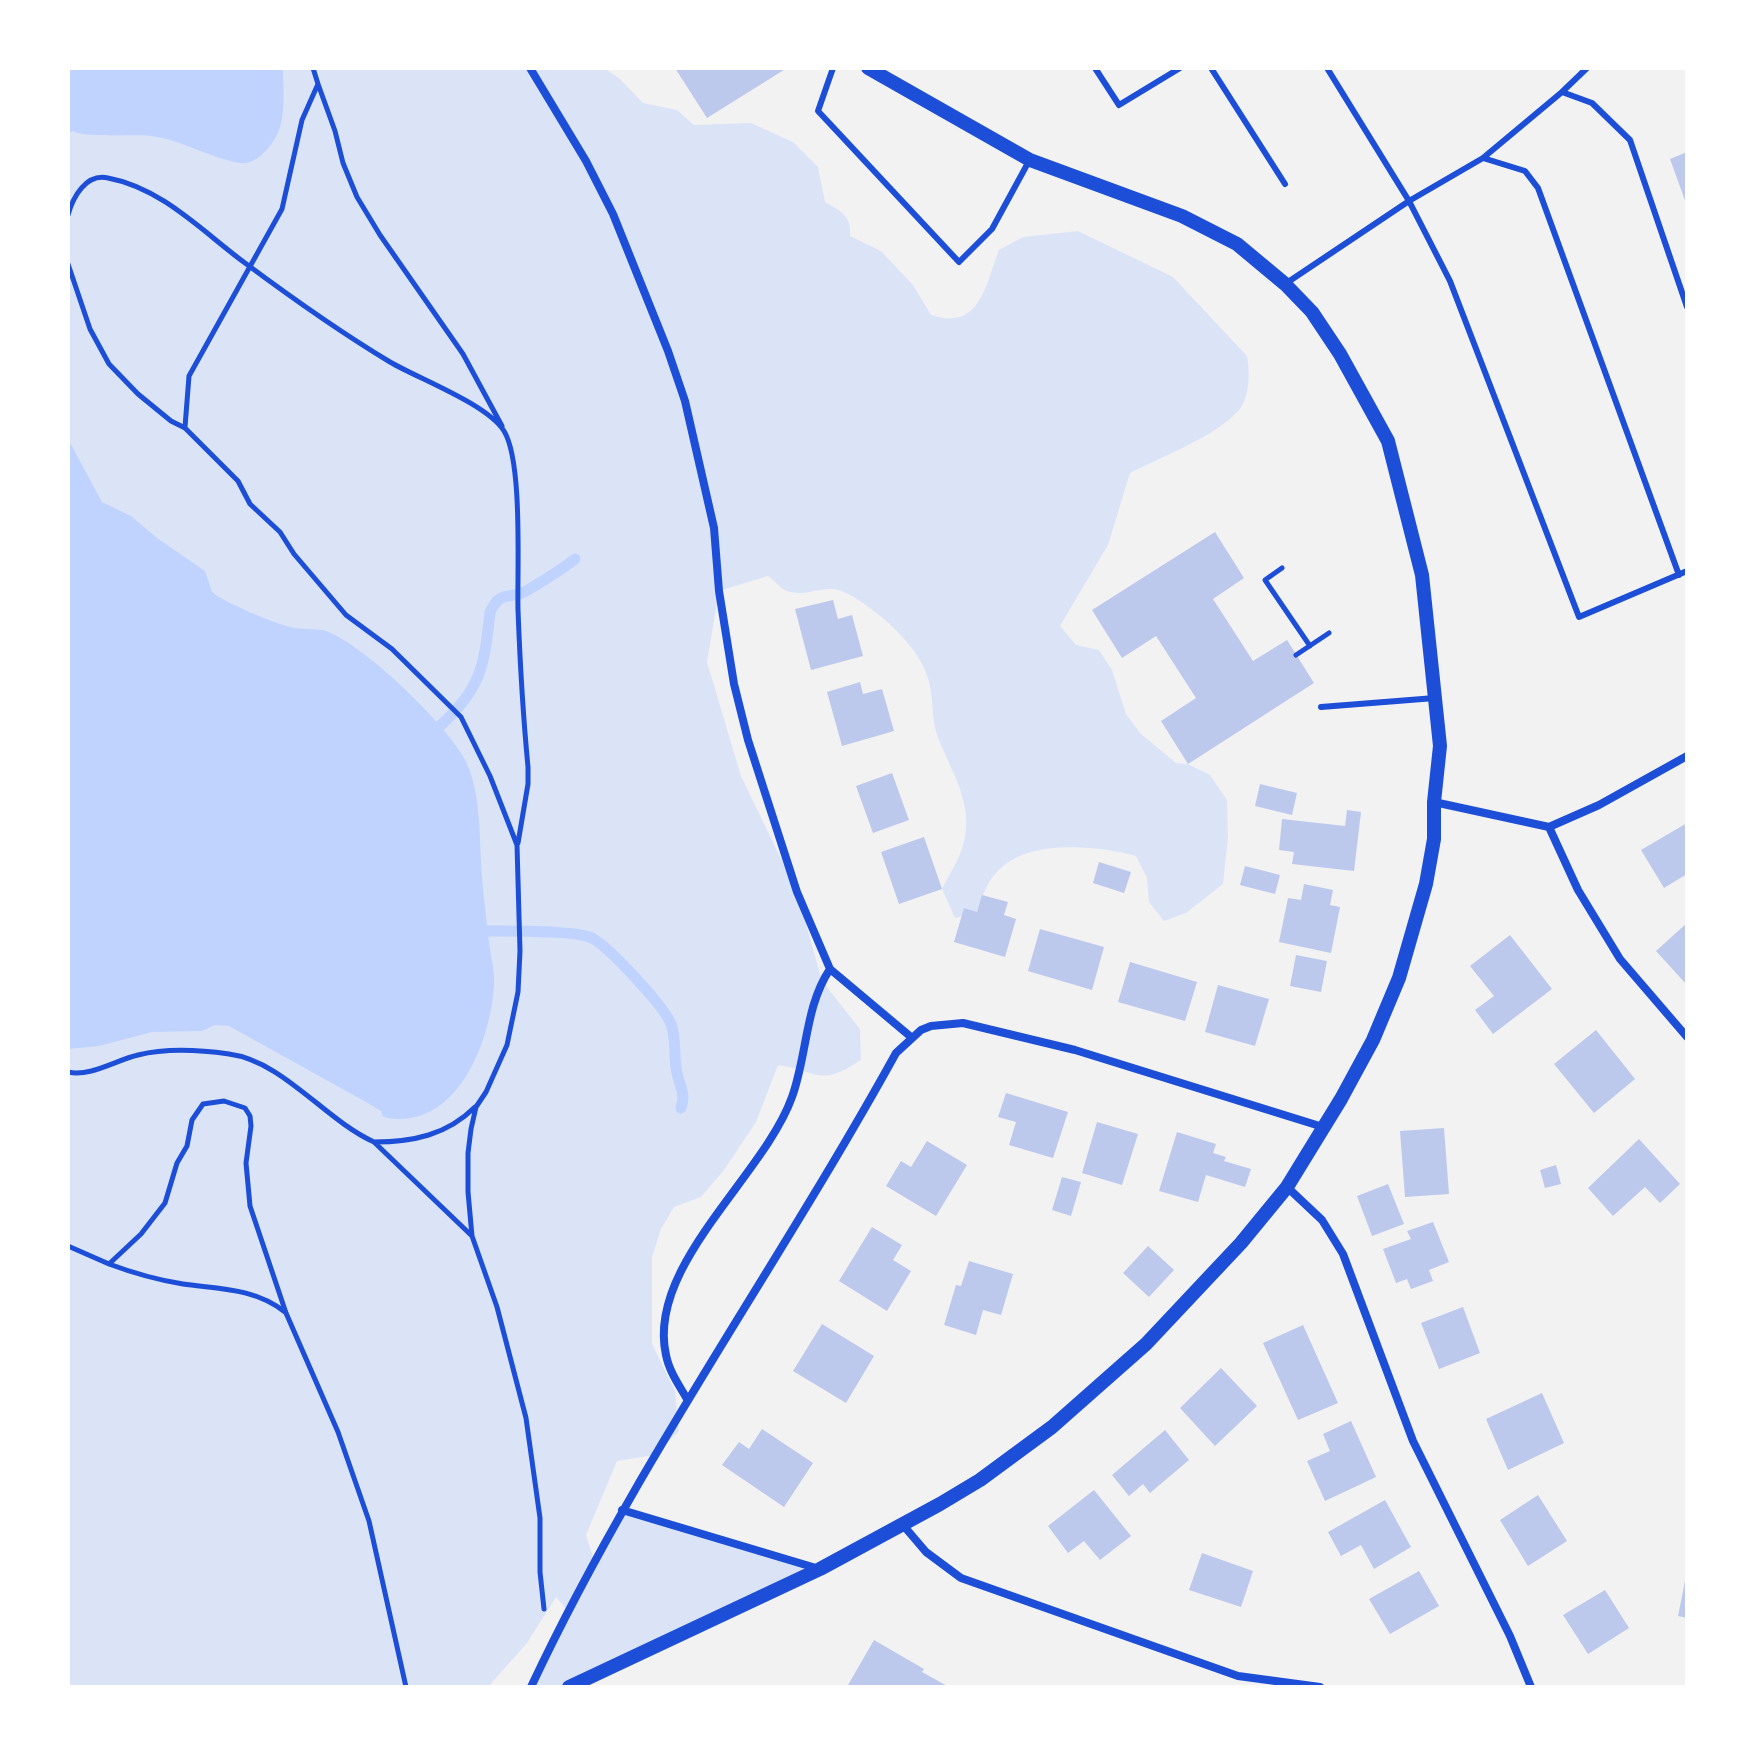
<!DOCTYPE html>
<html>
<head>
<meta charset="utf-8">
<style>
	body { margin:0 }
	#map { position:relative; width:1755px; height:1755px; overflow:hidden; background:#f2f2f2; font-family:Lato,sans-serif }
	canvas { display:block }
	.frame { position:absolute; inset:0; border:70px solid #fff; pointer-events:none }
</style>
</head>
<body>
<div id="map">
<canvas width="1755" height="1755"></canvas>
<div class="frame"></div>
</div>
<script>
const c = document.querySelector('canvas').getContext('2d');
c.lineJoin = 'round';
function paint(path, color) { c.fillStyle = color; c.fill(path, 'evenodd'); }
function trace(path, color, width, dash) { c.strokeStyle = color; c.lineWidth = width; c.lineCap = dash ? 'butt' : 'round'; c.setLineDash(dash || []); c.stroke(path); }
paint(new Path2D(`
	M68,68h536l16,11 23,24 34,7 17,15 57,-2 42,19 25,25 7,35c16,9 27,14 25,34l31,15 32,34 18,30c49,16 54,-29 68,-65l24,-13 55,-6 95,46 74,79c3,15 3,41 -8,54 -22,26 -78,47 -109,63l-22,72 -48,81 16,19 23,5 13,20 14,44 14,19 36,30 12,1 22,11 17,25 1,37 -5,47 -37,29 -22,8 -15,-19 -2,-24 -11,-22c-37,-10 -104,-17 -135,12 -13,11 -19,28 -24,44l-22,6 -13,-29c7,-14 17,-29 21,-44 12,-41 -12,-73 -26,-110 -5,-15 -4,-33 -7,-49 -7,-37 -47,-71 -78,-90 -27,-17 -41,3 -65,-5 -6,-2 -13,-11 -19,-15l-49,15 -12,71 34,114 56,116 25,89 38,48 1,31c-43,28 -41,11 -83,5l-22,57 -32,48 -23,27 -27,10 -13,22 -9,28v87l23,47 4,40 -24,24 -38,6 -31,74 8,25 28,-50 198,59 -251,118h-38l35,-78 -10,-12 -29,46 -39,44h-420z`), '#dbe4f7');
paint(new Path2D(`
	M68,68h215c0,18 2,38 -2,55 -3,17 -23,43 -41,40 -31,-5 -57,-23 -89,-27 -17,-2 -68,2 -78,-5l-5,2z
	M68,439l34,63 29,14 26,22 48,33 7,21 5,4c20,11 51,25 73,31 11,3 25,1 36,4 38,14 118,91 138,127 18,32 15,82 18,119 2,24 5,48 8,73 2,11 5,24 4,36 -4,57 -38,147 -111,131l-2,-6 -15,-9 -137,-76 -14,-1 -13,6 -50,1 -53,14 -31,3z`), '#bfd3fe');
trace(new Path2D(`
	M440,726c42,-38 44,-60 50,-114 11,-23 20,-12 36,-21 17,-10 34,-20 49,-32
	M488,931c20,0 88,-1 104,7 17,9 72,68 79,86 6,16 2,33 6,49 3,15 9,19 4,35`), '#bfd3fe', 11);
paint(new Path2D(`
	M675,68h112l-80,50z
	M1687,152v54l-17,-47z
	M1215,532l29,46 -31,21 40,62 34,-21 27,43 -126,81 -27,-43 35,-23 -40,-62 -34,22 -30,-48z
	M833,600l5,19 14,-4 11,41 -52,14 -16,-61z
	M860,682l3,12 19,-5 12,42 -52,15 -15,-54z
	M892,773l17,47 -36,13 -17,-47z
	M1260,784l37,9 -5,22 -37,-9z
	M1347,810l14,2 -7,59 -62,-7 2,-12 -15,-2 3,-31 63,7z
	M1687,823v51l-23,14 -23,-38z
	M924,837l18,52 -43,15 -18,-52z
	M1099,862l32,10 -7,21 -31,-10z
	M1245,866l35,9 -5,19 -35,-9z
	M1304,884l29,6 -3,15 10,2 -9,46 -52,-11 9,-44 13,2z
	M982,895l26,7 -4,13 12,4 -11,38 -51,-15 10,-34 13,4z
	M1687,923v62l-31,-34z
	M1040,929l64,18 -12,43 -64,-19z
	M1510,935l42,54 -59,45 -18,-24 19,-14 -24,-30z
	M1296,955l31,6 -6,31 -31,-6z
	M1130,962l67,20 -12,39 -67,-19z
	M1218,985l51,14 -14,47 -50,-14z
	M1596,1030l39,49 -41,34 -40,-49z
	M1006,1093l62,19 -15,46 -44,-13 7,-23 -18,-5z
	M1097,1122l41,12 -16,51 -40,-12z
	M1444,1128l5,66 -44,3 -5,-66z
	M1177,1132l39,12 -3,9 13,4 -2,4 27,8 -6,18 -39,-12 -8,27 -39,-11z
	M1639,1139l41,45 -20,19 -15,-16 -32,29 -25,-28z
	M927,1141l40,24 -31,51 -50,-30 15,-25 10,6z
	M1556,1165l5,19 -16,4 -5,-18z
	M1062,1177l19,5 -10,34 -19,-6z
	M1388,1184l16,40 -32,12 -15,-40z
	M1433,1222l16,40 -20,8 4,11 -22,8 -4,-10 -11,4 -13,-34 28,-10 -4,-8z
	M872,1227l30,18 -9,15 18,11 -24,40 -48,-30z
	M1148,1246l26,24 -25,27 -26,-24z
	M969,1261l44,13 -12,41 -18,-5 -7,25 -32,-10 12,-40 5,1z
	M1463,1307l17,46 -41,16 -18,-46z
	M822,1324l52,32 -28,47 -53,-32z
	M1303,1325l35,78 -40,17 -35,-77z
	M1221,1368l36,38 -42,40 -35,-38z
	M1542,1393l22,50 -56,27 -22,-51z
	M1351,1421l25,56 -51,24 -18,-40 23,-10 -7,-17z
	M762,1429l51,34 -29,44 -62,-42 17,-23 10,7z
	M1165,1430l24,30 -39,33 -7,-9 -14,12 -17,-21z
	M1094,1490l37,46 -31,24 -16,-19 -16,12 -20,-27z
	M1538,1495l29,46 -39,25 -28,-46z
	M1385,1500l26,47 -37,22 -13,-24 -20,11 -13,-24z
	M1202,1553l51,18 -12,36 -52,-17z
	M1419,1571l20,35 -49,28 -21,-35z
	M1686,1576h1v42l-9,-2z
	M1605,1590l24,38 -41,26 -25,-39z
	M874,1640l50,29 -2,3 27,15h-97l-4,-2z`), '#bdc9ec');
trace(new Path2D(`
	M318,84l17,47 8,32 14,34 23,38 83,119 39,72
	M68,215c5,-18 18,-42 40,-37 54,10 95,54 137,85 47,35 95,69 145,99 29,17 97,42 114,69 19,31 13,139 14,179 2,53 5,105 10,157v17l-10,59
	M68,264l22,65 19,35 29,30 33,27 14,7 53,53 12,23 30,28 14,22 52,61 46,34 69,68 29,59 27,69 3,106 -2,41 -11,53 -21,47 -10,15 -5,22 -3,24v39l4,44
	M185,427l4,-51 93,-167 20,-89 16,-36 -5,-16
	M1282,568l-17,12 45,66
	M1296,655l33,-22
	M68,1072c23,5 48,-12 70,-17 28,-7 63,-5 91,-1 54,7 96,66 145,88l98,94 25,71 29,111 14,100v54l4,37
	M374,1142c39,0 73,-7 101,-35
	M68,1246l41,18 32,-30 24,-31 12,-40 10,-17 5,-26 11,-16 21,-3 21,7 5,8 1,10 -5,37 4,43 36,107 52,119 31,89 37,166
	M109,1264c24,9 49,16 74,20 36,5 72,4 102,28`), '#1d4ed8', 5);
trace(new Path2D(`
	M833,68l-15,43 141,151 33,-33 37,-68
	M1095,68l24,37 61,-37
	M1211,68l74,116
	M1327,68l82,133 41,80 129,336 108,-46
	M1562,92l30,11 38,37 57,167
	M1483,158l42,13 13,17 141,387
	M1285,284l124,-83 74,-43 79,-66 25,-24
	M1321,707l114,-9`), '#1d4ed8', 6);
trace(new Path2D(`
	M530,68l56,93 27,53 55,137 17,50 29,127 5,63 15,93 14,56 49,152 33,77 81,68
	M1434,802l115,25 50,-22 88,-49
	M1549,827l29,63 42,69 67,78
	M1287,1187l35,33 21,34 70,187 97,195 21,51
	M687,1399c-8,-14 -18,-28 -21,-44 -20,-89 98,-179 126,-258 15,-41 13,-91 38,-128
	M622,1510l194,58
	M903,1525l23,27 35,26 277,98 82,11
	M531,1687c104,-222 247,-420 365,-634l25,-23 10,-4 32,-3 112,27 248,77`), '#1d4ed8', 8);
trace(new Path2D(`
	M569,1687l251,-118 120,-65 40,-24 72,-53 94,-83 95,-101 46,-56 54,-88 32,-59 26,-62 27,-94 8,-45v-37l6,-56 -18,-171 -34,-134 -48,-87 -28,-42 -27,-28 -48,-40 -55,-28 -152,-56 -162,-92`), '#1d4ed8', 14);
</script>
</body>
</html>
